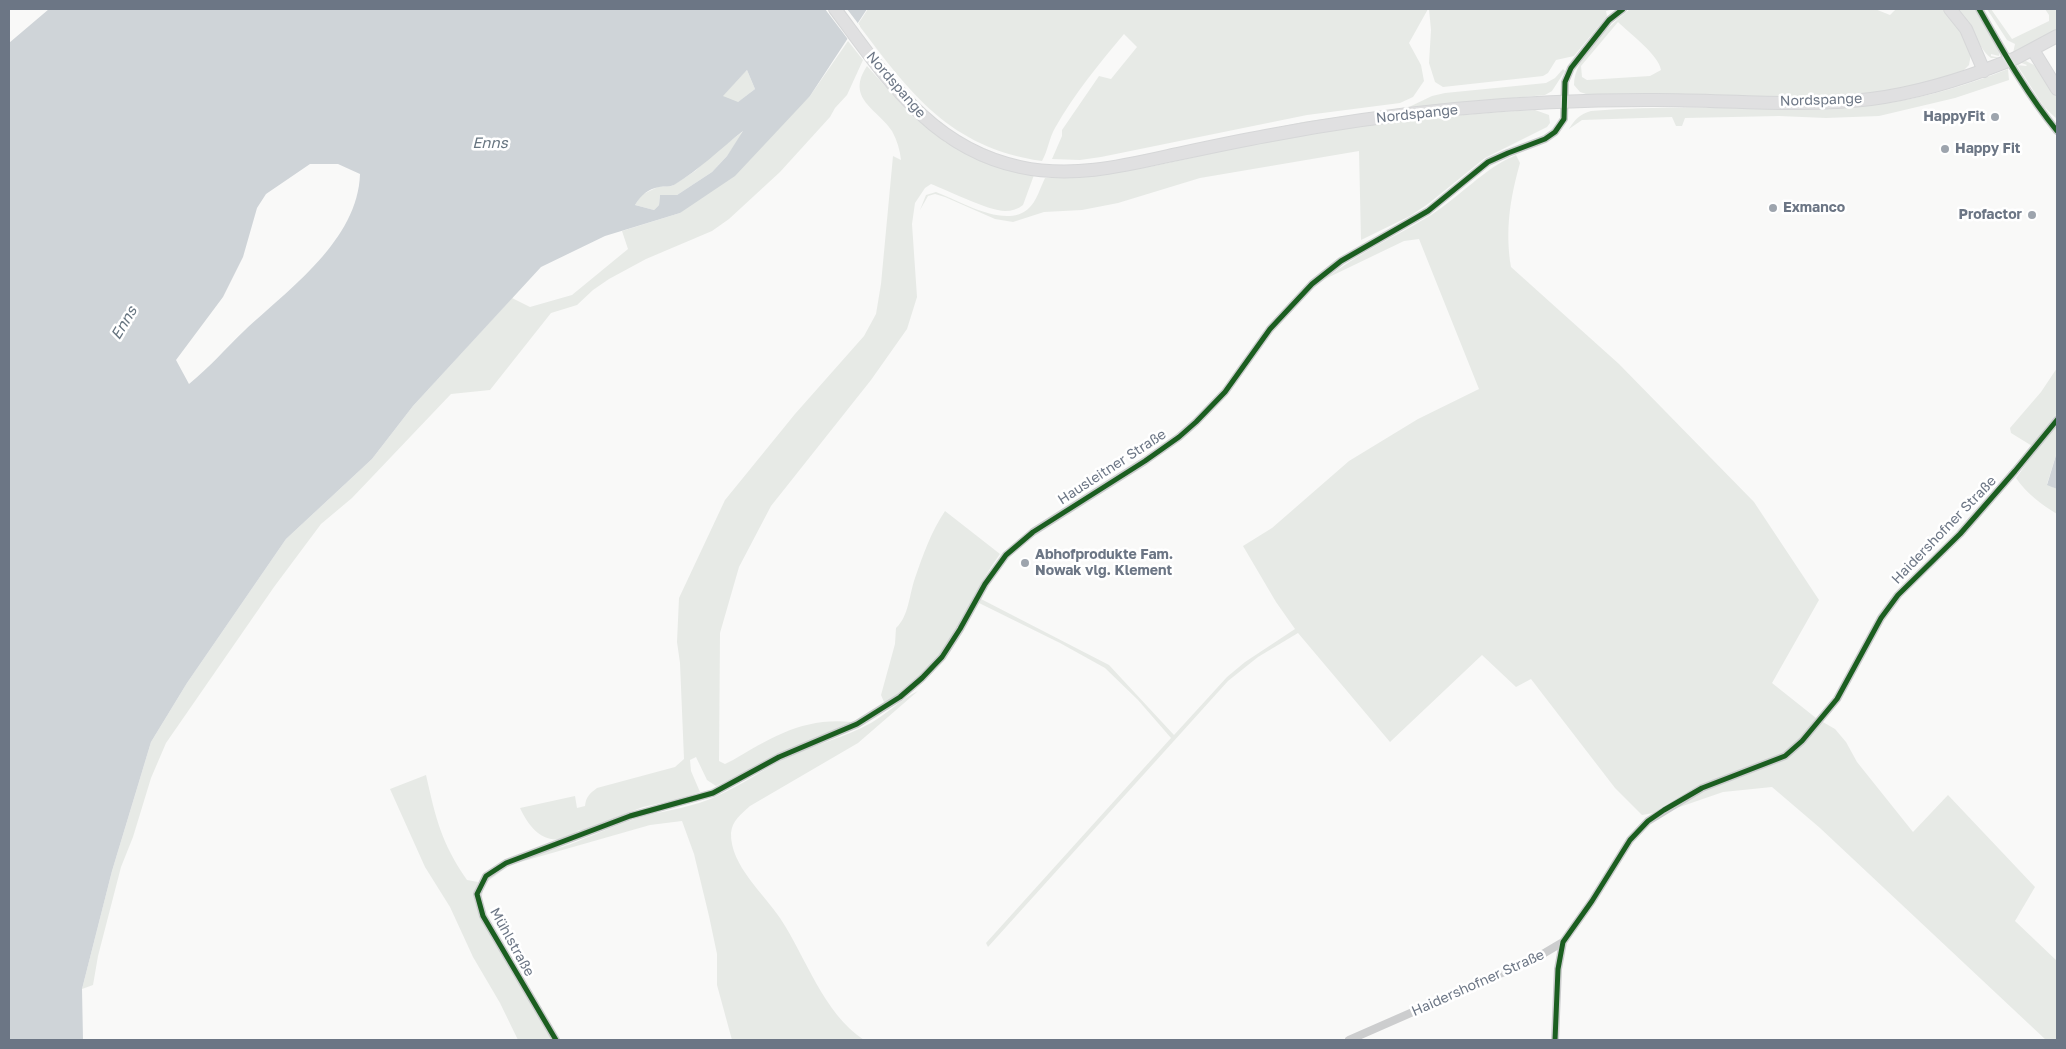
<!DOCTYPE html>
<html>
<head>
<meta charset="utf-8">
<style>
	body { margin:0 }
	#map { position:relative; width:2066px; height:1049px; overflow:hidden; background:#f9f9f8; font-family:"Golos Text",sans-serif }
	canvas { display:block }
	.frame { position:absolute; inset:0; border:10px solid #6c7685; pointer-events:none }
</style>
</head>
<body>
<div id="map">
<canvas width="2066" height="1049"></canvas>
<div class="frame"></div>
</div>
<script>
const c = document.querySelector('canvas').getContext('2d');
c.lineJoin = 'round';
function paint(path, color) { c.fillStyle = color; c.fill(path, 'evenodd'); }
function trace(path, color, width, dash) { c.strokeStyle = color; c.lineWidth = width; c.lineCap = dash ? 'butt' : 'round'; c.setLineDash(dash || []); c.stroke(path); }
function drawText(font, color, halo, rows, align = 'center') {
  c.font = font + ' "Golos Text",sans-serif'; c.lineWidth = 5; c.setLineDash([]); c.textBaseline = 'middle'; c.strokeStyle = halo; c.fillStyle = color; for (const [text, x, y, turn = 0] of rows) {
    c.save(); c.translate(x, y); c.rotate((+turn || 0) * Math.PI / 180); c.textAlign = isNaN(turn) ? turn : align; if (halo) c.strokeText(text, 0, 0); c.fillText(text, 0, 0); c.restore();
  }
}
paint(new Path2D(`
	M868,9h560l-19,34 12,22 3,16 -11,16 -13,6 -93,12 -206,42 -21,3 -28,-1 10,-23v-6l37,-54 12,3 26,-32 -13,-13c-25,30 -50,60 -69,94 -6,10 -7,23 -13,33 -92,-13 -132,-68 -184,-137z
	M1429,9h186l-9,2 1,5 -33,40 -18,4 -8,13 -5,3 -100,11 -8,-5 -6,-19 2,-33z
	M1630,9h245l15,6 6,-6h46l15,15 14,30 -2,11 -7,7 -15,6 -62,13 -54,6 -245,-3 -6,-2 -6,-7c0,-28 36,-60 56,-76zM1618,22c11,11 41,33 43,48l-11,6 -63,4 -5,-3 -1,-11z
	M1957,9h18l27,46 -2,1 -1,-4v4l-8,-2v2l10,2h-10c-16,-13 -19,-35 -34,-49z
	M1987,9h4l21,30 37,-18v-6l-4,-6h12v21l-44,23 2,-9 -8,-4z
	M848,41l15,19 -16,35 -12,13 -5,9 -50,55 -51,47 -17,12 -66,28 -37,20 -16,11 -16,15 -26,8 -61,77 -39,4 -99,104 -31,26 -47,63 -108,156 -15,35 -18,59 -12,30 -23,89 -5,29 -11,4 30,-118 39,-129 36,-59 99,-144 86,-80 41,-53 99,-108 18,9 42,-12 56,-46 -6,-18 58,-18 130,-117z
	M2026,61l8,4 23,32v22l-13,-12 -27,-42 9,1 1,-1 -8,-3z
	M867,66l44,49 34,27 40,20 49,13 -11,30c-5,4 -11,6 -18,6 -16,0 -58,-21 -74,-27l-6,4 -10,15 -3,21 5,73 -10,32 -36,51 -100,126 -32,61 -19,66 -1,128 6,3 8,-4c39,-23 71,-43 119,-38l-136,64 -9,-6 -11,-23 -6,3 1,11 9,21 -20,7 -37,8 -62,24 -2,-1c-27,21 -47,4 -59,-22l55,-12 2,12 8,-2c1,-9 4,-12 12,-18l78,-21 9,-8 -4,-96 -3,-21 2,-44 46,-98 70,-86 69,-78 12,-22 5,-30 12,-128 8,4c-1,-10 -4,-20 -9,-29 -14,-22 -47,-32 -25,-65z
	M1563,69l2,2 -13,20 -7,4 -64,6 -390,66 -30,-1 28,-1 29,-5 185,-38 106,-15 23,-11 13,-3 101,-10 9,-5z
	M2008,69l1,11 -54,18 -76,18 -53,2 -47,-2 -94,2 -3,8h-6l-4,-9 -90,3 -13,9c6,-10 11,-15 22,-18 59,-5 119,-3 179,-3 28,1 55,2 83,-1 54,-4 105,-18 155,-38z
	M747,70l8,19 -18,14 -15,-7z
	M1535,110l14,5 1,8 -3,4 -62,31 -57,46 -18,12 -49,24 -2,-89 -159,27 -82,25 -36,7 -38,2 -31,10 -18,-3 -50,-22 -10,-3 -7,2 -8,14 6,-15 10,-3c24,9 69,37 92,17 9,-8 12,-21 17,-31 74,1 146,-22 219,-36 90,-17 179,-27 271,-32z
	M745,130l-18,26 -15,16 -35,23h-17l-1,10 -5,5 -19,-5 6,-10 17,-8 14,-1 23,-15 20,-19z
	M1516,155l4,8c-10,36 -15,67 -9,104l108,97 135,138 65,98 -47,83 44,35 19,11 11,13 11,20 56,70 35,-37 87,92 -20,34 42,40v79h-11l-226,-212 -48,-41 -49,5 -52,18 -29,5 -27,-27 -84,-109 -15,8 -34,-32 -92,87 -92,-109 -40,24 -30,24 -240,266 -2,-4 185,-205 -33,-38 -33,-32 -45,-25 -81,-40 2,-4 128,66 65,70 53,-58 18,-15 50,-33 -19,-27 -33,-56 29,-18 77,-67 69,-42 61,-30 -60,-150 -15,2 -79,38c33,-26 70,-42 106,-64 30,-19 52,-46 85,-60z
	M2057,368v84l-10,32 10,5v25c-16,-10 -30,-20 -41,-36l21,-29 -26,-16 -1,-5 31,-36z
	M945,511l55,43c-22,30 -36,65 -57,96 -15,20 -36,38 -56,52h-3l-3,-7 14,-51 1,-16c13,-12 13,-33 19,-50 8,-23 16,-46 30,-67z
	M918,691l-60,52 -108,63c-9,8 -18,15 -19,27 -1,32 33,61 49,85 26,39 43,95 84,122h-132l-15,-55v-31l-8,-38 -15,-62 -12,-33 -32,4 -140,40 -22,16 -5,9 -2,12c-3,-40 66,-48 95,-60 22,-9 45,-19 68,-26 24,-6 50,-9 73,-20 25,-11 48,-28 73,-40 27,-12 55,-19 81,-33 16,-9 30,-24 47,-32z
	M426,775c10,44 15,67 41,105l11,2 -3,12 43,86 35,60h-35l-18,-37 -27,-46 -23,-50 -25,-40 -35,-78z`), '#e7eae6');
paint(new Path2D(`
	M49,9h818l-57,87 -75,80 -55,37 -75,23 -64,31 -128,139 -41,53 -86,80 -99,144 -36,59 -39,129 -30,118 1,51h-74v-997zM747,70l8,19 -17,13 -15,-6zM743,131l-16,25 -15,16 -35,23h-17l-1,10 -5,5 -19,-5c6,-10 13,-16 24,-18 6,-1 11,0 15,-2 25,-15 46,-36 69,-54zM310,164h28l22,10c-2,66 -71,115 -116,157 -18,17 -35,37 -55,53l-13,-24 47,-63 20,-40 14,-49 9,-14z
	M2057,452v37l-10,-4z`), '#cfd4d8');
paint(new Path2D(`
	M825,9h22l13,17 -10,16z`), '#f9f9f8');
const primary = new Path2D(`
	M835,9c51,68 95,139 185,158 50,11 99,0 148,-11 33,-7 65,-14 98,-20 125,-24 253,-36 380,-36 74,-1 151,8 225,-1 46,-6 89,-19 132,-36
	M1950,9l16,20 18,42
	M2033,50l24,39
	M2016,58l41,-22`);
trace(primary, '#d6d7d8', 14);
trace(new Path2D(`
	M1979,9c24,42 47,84 78,122
	M556,1040l-73,-124 -6,-22 9,-18 20,-13 124,-47 83,-23 66,-36 78,-33 43,-27 22,-19 20,-21 18,-28 25,-45 21,-29 27,-23 112,-71 34,-24 17,-15 29,-30 45,-63 42,-45 29,-23 87,-50 60,-49 20,-9 37,-14 10,-7 9,-13 1,-37 6,-14 38,-48 14,-11
	M1349,1040l187,-82 27,-16 29,-41 38,-61 18,-19 54,-33 83,-32 17,-15 35,-42 44,-81 17,-23 62,-61 55,-63 42,-51
	M1555,1040l3,-71 5,-27`), '#cccdce', 8);
trace(primary, '#e0e0e1', 12);
const primaryBridge = new Path2D(`
	M2003,63l13,-5`);
trace(primaryBridge, '#d6d7d8', 14, []);
trace(primaryBridge, '#e0e0e1', 12);
trace(new Path2D(`
	M1979,9c24,42 47,84 78,122
	M556,1040l-73,-124 -6,-22 9,-18 20,-13 124,-47 83,-23 66,-36 78,-33 43,-27 22,-19 20,-21 18,-28 25,-45 21,-29 27,-23 112,-71 34,-24 17,-15 29,-30 45,-63 42,-45 29,-23 87,-50 60,-49 20,-9 37,-14 10,-7 9,-13 1,-37 6,-14 38,-48 14,-11
	M1555,1040l3,-71 5,-27 29,-41 38,-61 18,-19 16,-11 38,-22 83,-32 17,-15 35,-42 44,-81 17,-23 62,-61 55,-63 42,-51`), '#1b5e20', 5);
for (const [x, y, r, color] of [
	[1995,117,5,"#9da4ad"],
	[1945,149,5,"#9da4ad"],
	[1773,208,5,"#9da4ad"],
	[2032,215,5,"#9da4ad"],
	[1025,563,5,"#9da4ad"]
]) { const dot = new Path2D(); dot.arc(x, y, r, 0, 2 * Math.PI); c.fillStyle = color; c.fill(dot); trace(dot, '#fff', 2); }
drawText('14px', '#6c7685', '#fff', [
	["Nordspange",896,85,49],
	["Nordspange",1821,100,-2],
	["Nordspange",1417,114,-6],
	["Hausleitner Straße",1112,467,-33],
	["Haidershofner Straße",1944,530,-46],
	["Mühlstraße",512,942,61],
	["Haidershofner Straße",1478,983,-24]
]);
drawText('bold 14px', '#6c7685', '#fff', [
	["HappyFit",1985,117,"right"],
	["Happy Fit",1955,149],
	["Exmanco",1783,208],
	["Profactor",2022,215,"right"],
	["Abhofprodukte Fam.",1035,555],
	["Nowak vlg. Klement",1035,571]
], 'left');
drawText('italic 15px', '#677580', '#fff', [
	["Enns",490,143],
	["Enns",124,323,-59]
]);
</script>
</body>
</html>
